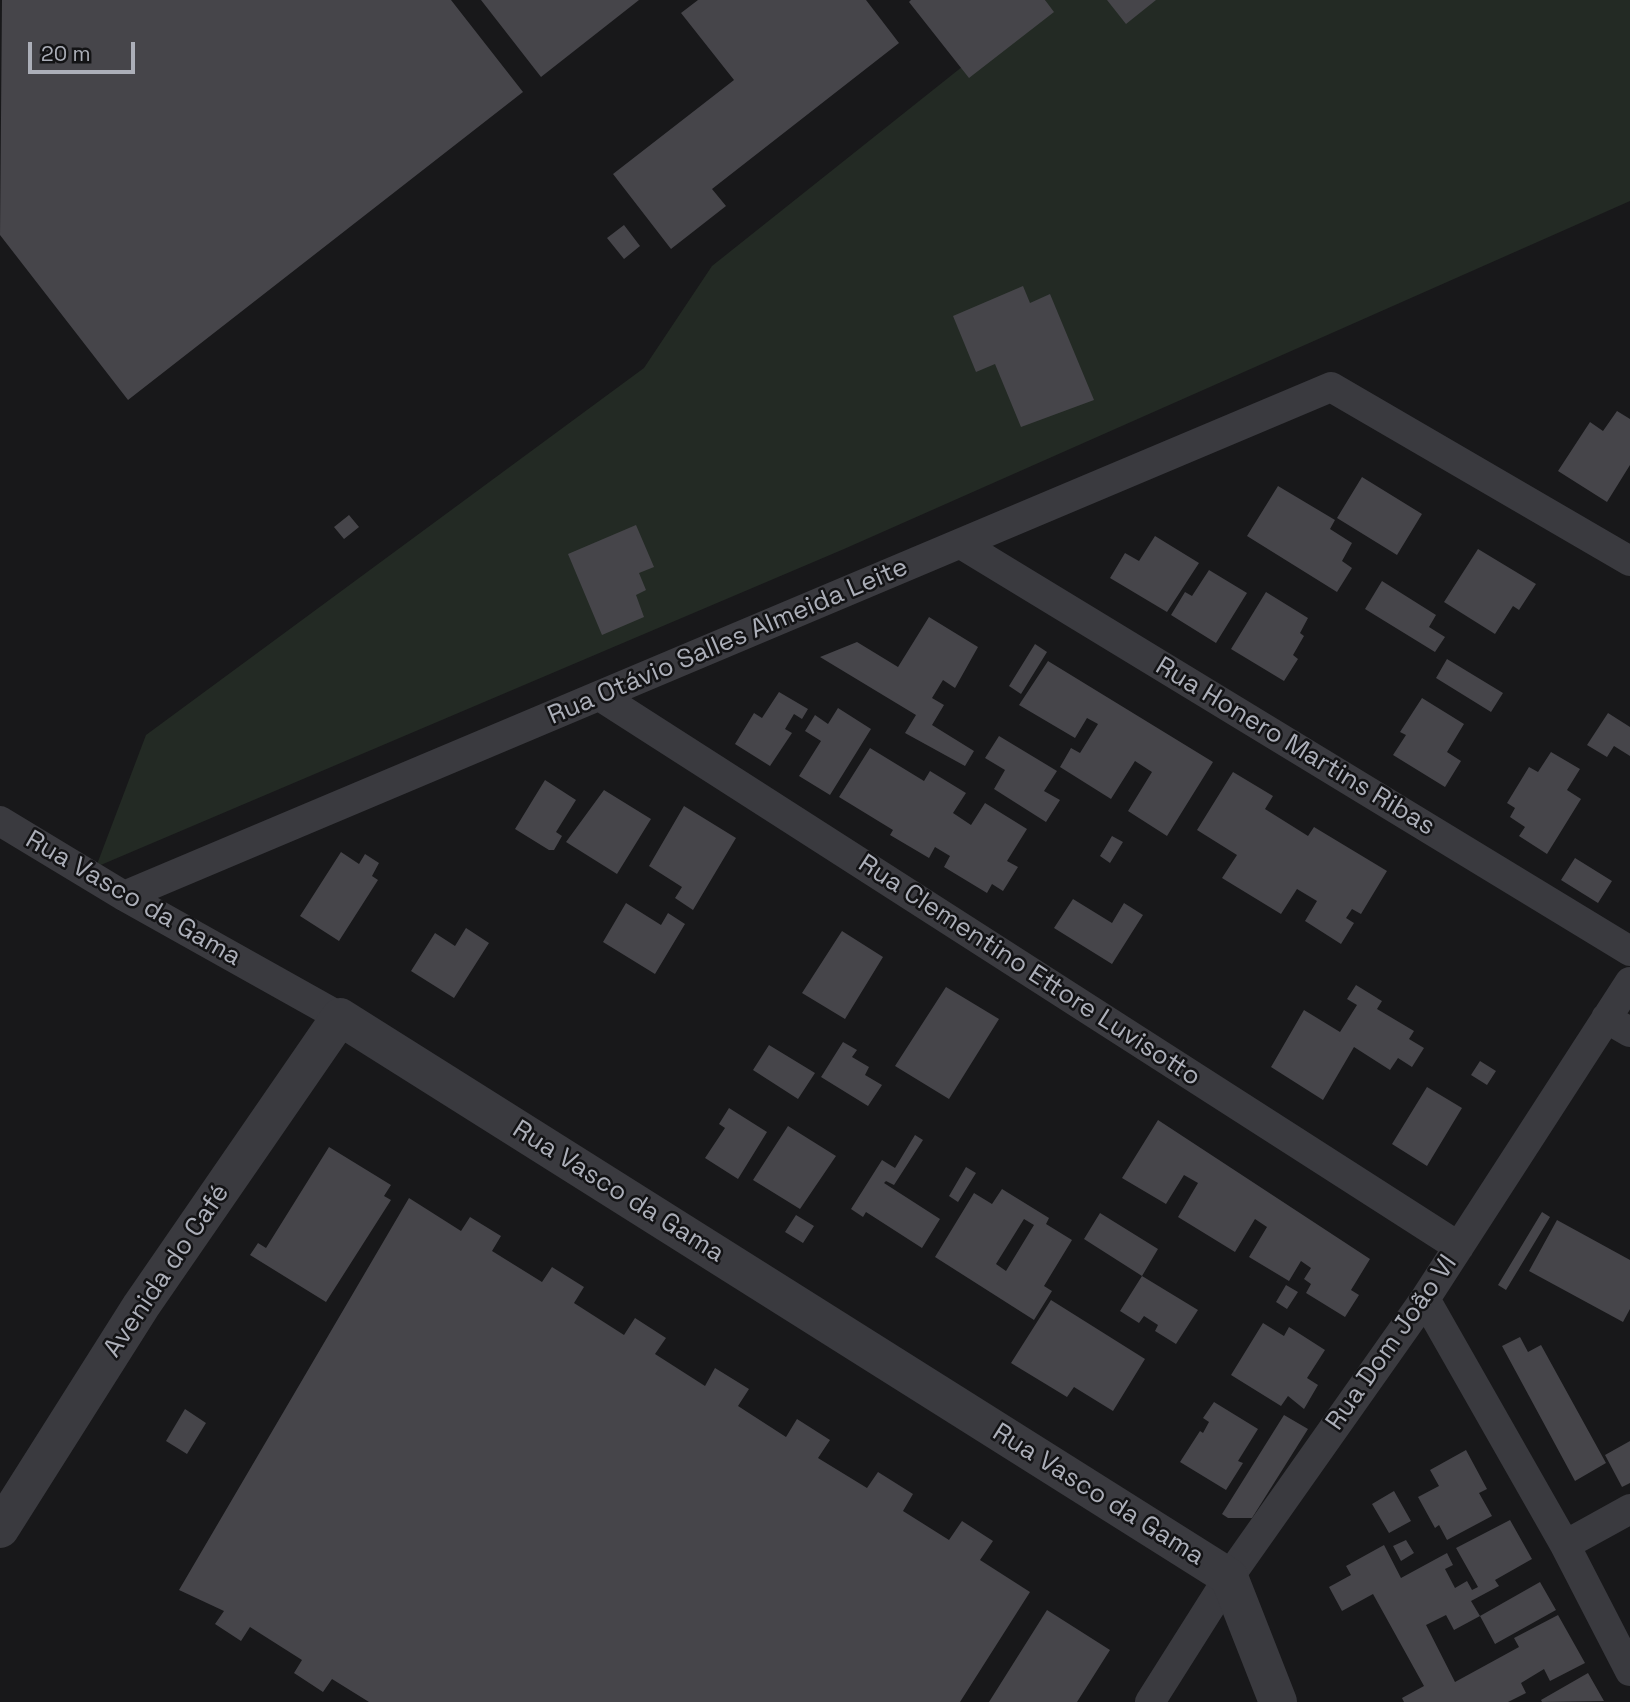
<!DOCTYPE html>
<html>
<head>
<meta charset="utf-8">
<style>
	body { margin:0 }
	#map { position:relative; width:1630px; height:1702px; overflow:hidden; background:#18181a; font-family:"Space Grotesk",sans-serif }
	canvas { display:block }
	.scale { position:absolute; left:28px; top:42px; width:107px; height:32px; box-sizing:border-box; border:4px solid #acafb9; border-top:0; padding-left:9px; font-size:21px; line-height:24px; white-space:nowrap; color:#acafb9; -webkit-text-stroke:5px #131315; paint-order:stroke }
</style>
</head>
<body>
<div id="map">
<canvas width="1630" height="1702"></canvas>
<div class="scale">20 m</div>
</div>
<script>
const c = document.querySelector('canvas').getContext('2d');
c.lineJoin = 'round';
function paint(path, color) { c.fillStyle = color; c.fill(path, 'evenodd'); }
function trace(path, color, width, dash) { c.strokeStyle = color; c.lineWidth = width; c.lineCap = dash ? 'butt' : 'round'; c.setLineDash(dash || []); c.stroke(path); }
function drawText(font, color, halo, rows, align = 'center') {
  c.font = font + ' "Space Grotesk",sans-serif'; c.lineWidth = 5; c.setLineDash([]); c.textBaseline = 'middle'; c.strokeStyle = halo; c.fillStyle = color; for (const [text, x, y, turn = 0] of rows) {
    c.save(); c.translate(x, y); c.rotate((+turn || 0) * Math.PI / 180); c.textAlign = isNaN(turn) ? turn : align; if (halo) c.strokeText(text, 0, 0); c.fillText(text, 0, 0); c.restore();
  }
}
paint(new Path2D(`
	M1046,0h584v201l-786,348 -748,318 50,-132 498,-367 68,-102z`), '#232a24');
paint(new Path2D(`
	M2,0h449l72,92 -395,308 -128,-165z
	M481,0h158l-98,77z
	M698,0h168l33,43 -187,146 14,17 -55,43 -58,-75 121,-94 -53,-67z
	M911,0h134l9,12 -85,66 -60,-76z
	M1107,0h49l-30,24z
	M624,225l16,21 -16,13 -17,-21z
	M1023,286l7,17 20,-9 44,106 -73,27 -26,-63 -19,8 -23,-56z
	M1617,411l13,8v46l-23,37 -49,-31 32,-49 13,9z
	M1362,477l60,37 -25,41 -60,-37z
	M1278,486l57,34 -5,9 22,14 -10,18 10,7 -15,24 -90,-56z
	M349,515l10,12 -15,12 -10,-12z
	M636,525l18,42 -15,6 7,17 -10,5 8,22 -42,18 -34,-81z
	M1155,536l44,27 -32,49 -57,-34 15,-25 14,8z
	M1478,549l58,35 -17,26 -6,-4 -18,28 -51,-32z
	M1209,570l38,23 -31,50 -45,-28 14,-23 7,4z
	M1382,581l54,34 -7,12 16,10 -10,15 -70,-43z
	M1266,592l42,26 -8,15 4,3 -11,19 5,4 -14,22 -53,-32z
	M929,617l49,30 -23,41 -12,-8 -11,18 12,7 -12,20 42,26 -9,15 -60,-33 11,-18 -96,-58 37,-15 41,25z
	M1035,644l12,8 -26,42 -12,-8z
	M1447,659l56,34 -12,19 -55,-34z
	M1048,661l165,101 -46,74 -39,-25 24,-39 -17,-11 -24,38 -51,-32 11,-19 9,5 18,-29 -11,-6 -12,20 -56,-33z
	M779,692l29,17 -6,10 -8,-5 -9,15 7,4 -22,33 -35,-22 19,-31 8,5z
	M1422,698l42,26 -17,28 14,9 -16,26 -52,-32 13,-20 -6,-3z
	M838,708l33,21 -41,66 -31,-19 22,-35 -16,-10 10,-16 13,9z
	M1608,713l22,14v29l-16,-10 -7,11 -20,-12z
	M999,736l58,35 -13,20 16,9 -14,22 -52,-33 11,-19 -20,-12z
	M870,748l54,33 6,-10 36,22 -13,20 18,12 14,-22 42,26 -20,32 11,6 -15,24 -11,-7 -5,9 -43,-26 6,-11 -15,-9 -6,11 -39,-23 3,-5 -54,-33z
	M1551,752l29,17 -13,21 14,9 -34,55 -28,-18 6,-9 -15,-10 5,-9 -8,-5 22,-36 9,5z
	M1233,772l40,24 -8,13 43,27 6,-9 73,44 -26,43 -9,-5 -6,9 8,5 -13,21 -36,-23 12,-20 -20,-12 -16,25 -59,-36 15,-23 -40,-25z
	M545,780l31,20 -20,32 6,4 -8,14h-5l-34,-21z
	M604,790l47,29 -34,55 -51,-32z
	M684,806l52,32 -43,72 -18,-12 7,-11 -33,-21z
	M1112,836l11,6 -13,21 -10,-7z
	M341,852l18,12 6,-10 14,9 -7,13 6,4 -39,61 -39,-25z
	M1575,858l37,23 -14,22 -37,-23z
	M1073,899l39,24 12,-20 19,12 -31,49 -58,-36z
	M626,903l35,22 7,-12 17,11 -30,50 -52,-32z
	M466,928l23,15 -35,55 -43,-27 24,-38 20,13z
	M842,931l41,26 -38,62 -43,-26z
	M1356,985l26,16 -5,8 37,22 -5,8 15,9 -12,19 -14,-9 -8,12 -36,-23 -31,53 -52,-33 33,-57 36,22 17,-27 -10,-6z
	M946,987l53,32 -50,80 -54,-33z
	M843,1042l14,8 -5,7 17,10 -4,8 17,10 -14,21 -47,-29z
	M769,1045l46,28 -17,26 -45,-29z
	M1480,1061l16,10 -9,14 -16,-10z
	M1427,1087l35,21 -35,58 -35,-22z
	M729,1108l38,24 -29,47 -33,-21 20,-30 -6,-4z
	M1158,1120l212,139 -19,31 8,5 -14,22 -39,-24 5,-9 -7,-5 7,-11 -10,-7 -12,20 -40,-24 18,-30 -12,-8 -20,33 -57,-35 20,-34 -14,-8 -18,29 -44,-26z
	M788,1126l48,30 -36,53 -47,-29z
	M915,1135l8,5 -29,45 -8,-4 -2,2 56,36 -18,29 -56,-36 -3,5 -12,-8 31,-49 13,8z
	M329,1147l62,38 -7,11 7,4 -65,102 -76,-47 8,-12 8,5z
	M966,1167l10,6 -18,29 -9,-6z
	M1002,1189l47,29 -3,6 26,16 -28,46 8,5 -18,29 -99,-63 39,-64 18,11zM1024,1219l10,6 -28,46 -10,-7z
	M409,1198l52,33 9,-14 31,19 -9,15 50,31 10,-15 32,20 -10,16 50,32 11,-17 31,20 -11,16 50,32 10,-18 34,21 -11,17 48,31 11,-18 33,21 -12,18 49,30 11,-16 35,22 -10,17 46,29 13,-19 31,20 -13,19 50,32 -70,110h-591l-37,-23 -9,13 -29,-19 8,-13 -52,-33 -9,14 -26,-17 9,-13 -45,-21z
	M1542,1212l8,5 -44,73 -8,-5z
	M1100,1213l58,36 -16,27 56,34 -22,34 -21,-13 3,-6 -14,-9 -5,7 -19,-12 22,-35 -58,-37z
	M796,1215l18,11 -11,17 -18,-11z
	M1557,1220l73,40v49l-7,13 -94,-51z
	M1286,1285l12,7 -11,17 -11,-7z
	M1051,1300l94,59 -32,52 -39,-24 -7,10 -56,-34z
	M1263,1323l21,13 5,-9 36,23 -18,28 11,7 -14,24 -16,-13 -7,10 -50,-31z
	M1520,1337l8,15 13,-7 65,118 -31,18 -73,-135z
	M1214,1402l44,27 -20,32 5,2 -17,27 -46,-28 20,-31 3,2 6,-11 -6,-4z
	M185,1409l21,14 -19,31 -21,-13z
	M1284,1415l24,14 -56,89h-24l-6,-4z
	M1630,1441v42l-8,4 -17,-32z
	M1466,1450l21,39 -8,4 13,23 -45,24 -8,-15 -4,3 -17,-31 21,-11 -9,-16z
	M1394,1491l17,30 -22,12 -17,-29z
	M1510,1520l22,39 -37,21 4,6 -28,15 9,15 -26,14 -8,-15 -20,10 29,57 64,-35 -5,-9 44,-23 27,48 -35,18 -6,-12 -23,14 5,10 -18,9h-104l-2,-4 22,-12 -51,-92 -31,17 -13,-24 22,-12 -5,-9 38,-21 17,33 46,-25 6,12 -8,4 10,19 12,-7 5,9 6,-3 -22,-39z
	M1406,1540l8,13 -13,8 -8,-15z
	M1540,1582l16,28 -61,34 -15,-28z
	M1047,1610l63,40 -33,52h-88z
	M1588,1673l16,28 -62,1 -1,-2z`), '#46454a');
trace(new Path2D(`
	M961,544l669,407
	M600,696l859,551
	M0,821l124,75 216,121
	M124,896l1207,-509 299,174
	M1606,1018l24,14
	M1425,1299l140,246 65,126
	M1565,1545l65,-36
	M1150,1702l79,-125 196,-278 205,-317`), '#3a3a3f', 30);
trace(new Path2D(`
	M0,1529l141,-223 199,-289 889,560 49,125`), '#3a3a3f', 38);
drawText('26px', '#acafb9', '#131315', [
	["Rua Otávio Salles Almeida Leite",728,642,-23],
	["Rua Honero Martins Ribas",1295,747,31],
	["Rua Vasco da Gama",133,899,30],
	["Rua Clementino Ettore Luvisotto",1029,971,33],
	["Rua Vasco da Gama",618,1192,32],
	["Avenida do Café",167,1271,-56],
	["Rua Dom João VI",1392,1343,-55],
	["Rua Vasco da Gama",1098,1495,32]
]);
</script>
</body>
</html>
